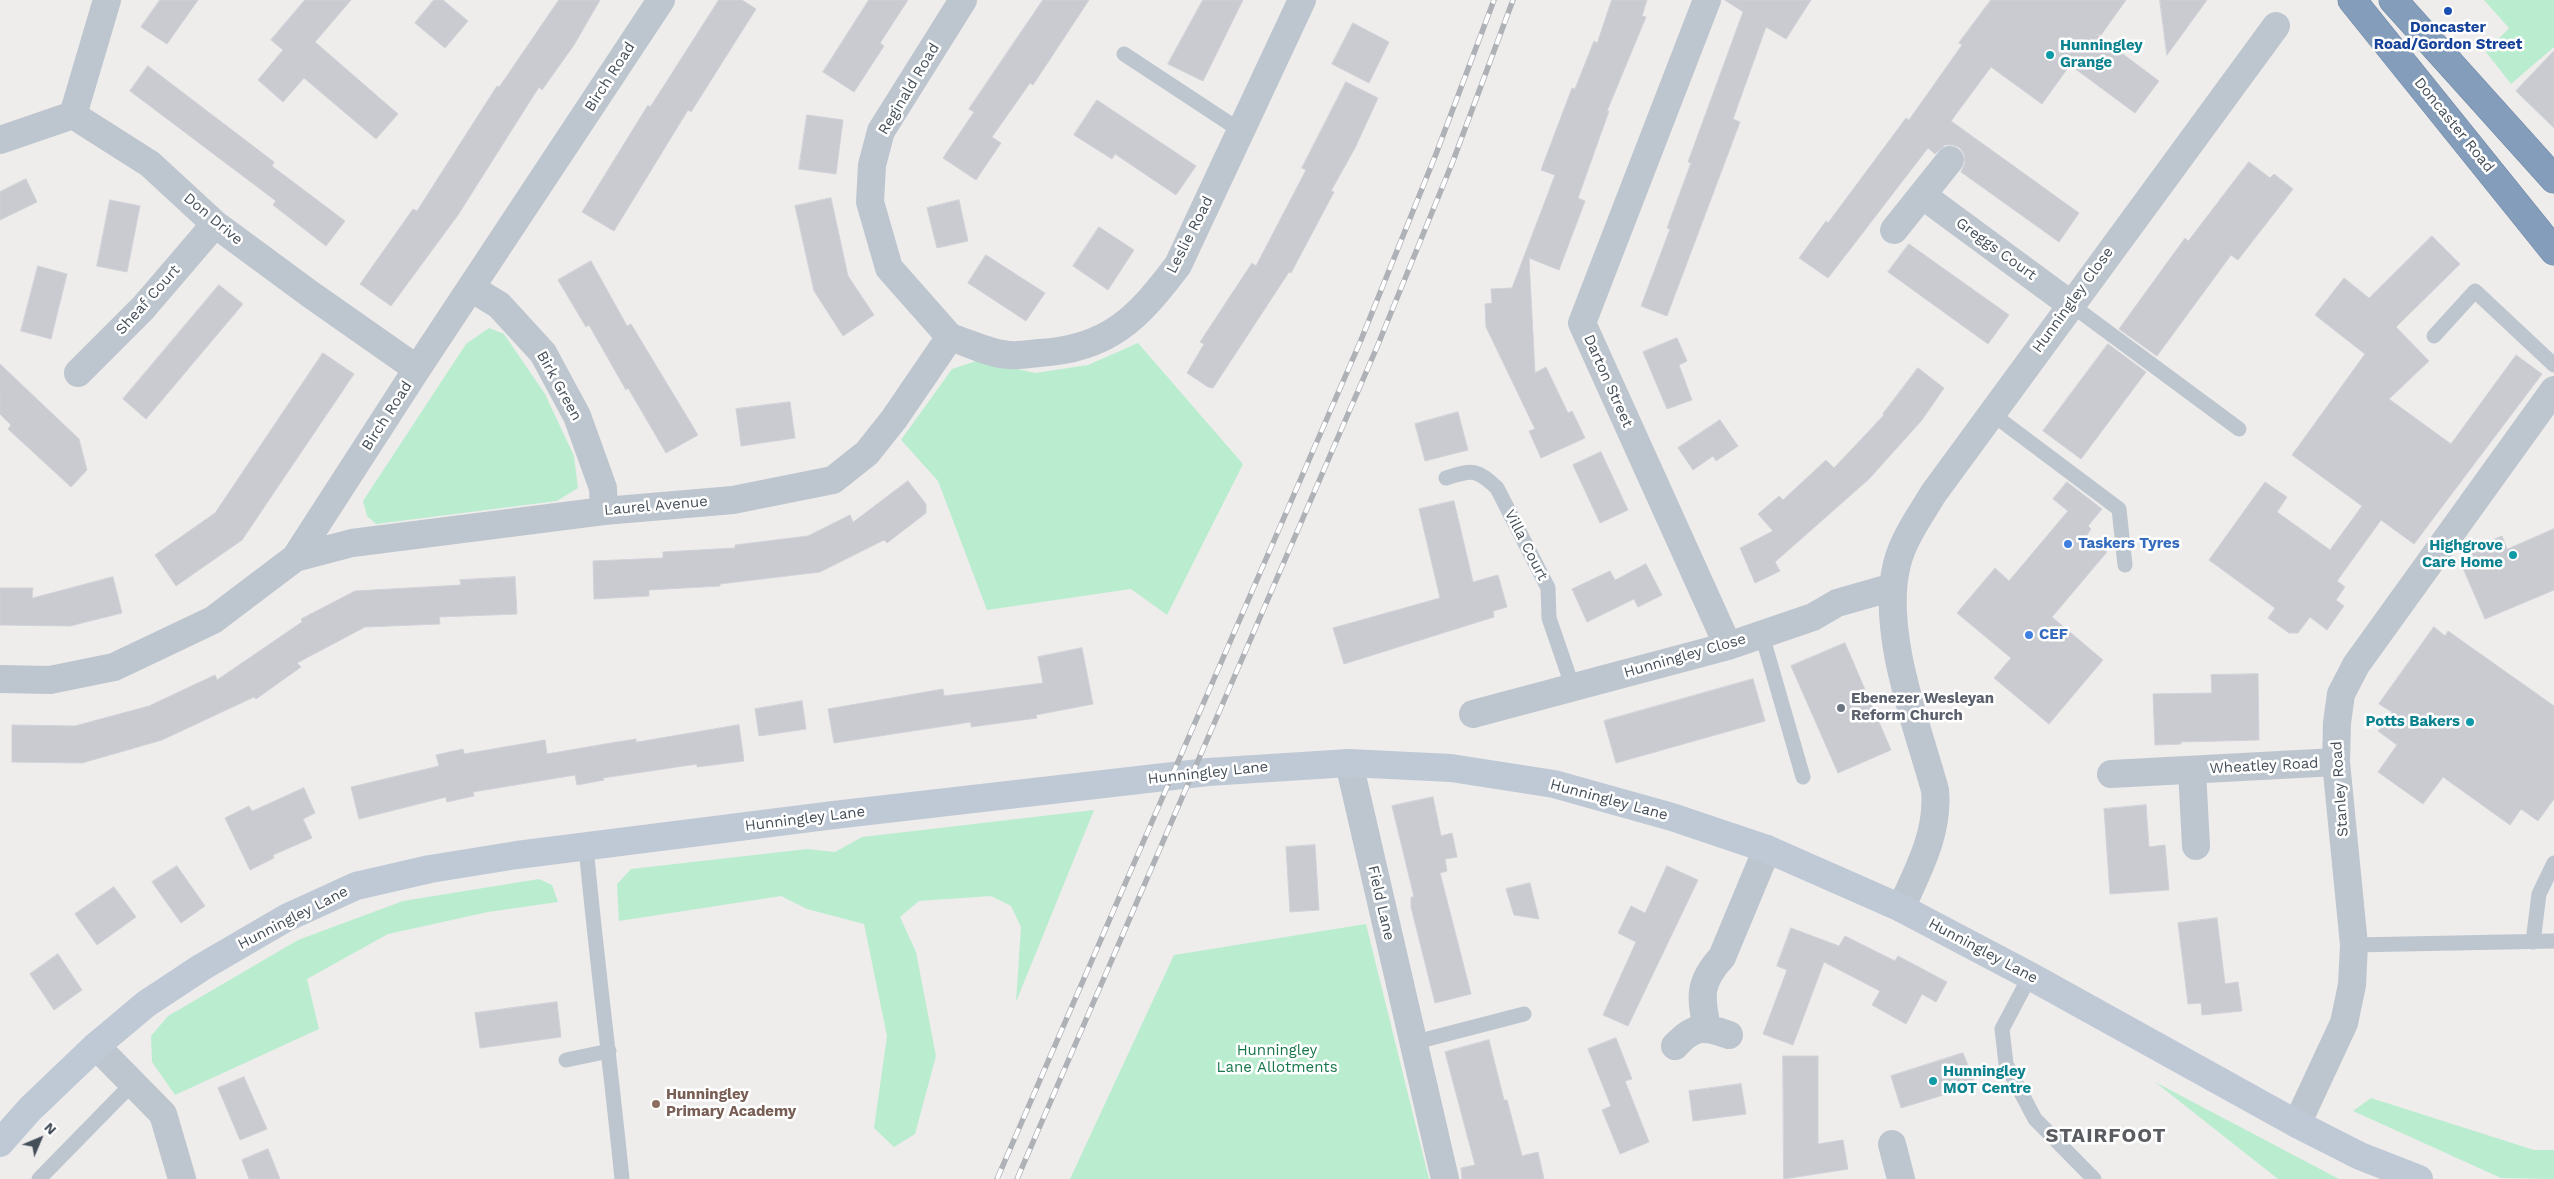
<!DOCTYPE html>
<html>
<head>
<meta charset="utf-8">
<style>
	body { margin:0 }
	#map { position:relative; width:2554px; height:1179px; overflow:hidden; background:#efecec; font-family:"Work Sans",sans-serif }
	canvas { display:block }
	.north { position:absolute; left:15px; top:1114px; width:50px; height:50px; -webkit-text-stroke:4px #fff; paint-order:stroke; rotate:45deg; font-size:14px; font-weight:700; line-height:20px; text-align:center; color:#454f59 }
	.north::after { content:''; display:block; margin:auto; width:18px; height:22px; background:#454f59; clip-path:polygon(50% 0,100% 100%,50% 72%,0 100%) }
</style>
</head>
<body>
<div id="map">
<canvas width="2554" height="1179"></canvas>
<div class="north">N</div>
</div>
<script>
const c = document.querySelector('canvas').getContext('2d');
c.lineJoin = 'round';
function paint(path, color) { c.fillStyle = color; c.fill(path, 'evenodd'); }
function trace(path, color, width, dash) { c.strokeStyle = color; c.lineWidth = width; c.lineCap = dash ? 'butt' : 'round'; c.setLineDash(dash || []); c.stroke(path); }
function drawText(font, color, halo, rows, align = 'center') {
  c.font = font + ' "Work Sans",sans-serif'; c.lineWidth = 5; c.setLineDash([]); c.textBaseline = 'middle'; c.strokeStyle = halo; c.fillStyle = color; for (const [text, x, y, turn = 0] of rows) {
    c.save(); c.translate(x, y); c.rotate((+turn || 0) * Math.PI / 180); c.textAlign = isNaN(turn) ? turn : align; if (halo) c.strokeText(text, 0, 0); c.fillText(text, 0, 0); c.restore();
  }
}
paint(new Path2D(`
	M2484,0h70v47l-43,37 -25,-32 23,-24z
	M489,328l15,6 41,60 29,62 4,32 -21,13 -181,23 -9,-8 -4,-15 103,-157z
	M1138,343l105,121 -76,151 -36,-26 -144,21 -49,-129 -37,-41 51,-71 27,-9 56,13 53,-8z
	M1094,810l-78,192 5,-75 -10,-21 -20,-10 -72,5 -19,16 16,35 20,104 -21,78 -21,13 -20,-19 13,-92 -23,-112 -57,-15 -26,-13 -162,25 -2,-37 14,-15 176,-20 28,3 27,-15z
	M539,879l13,6 6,17 -70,10 -100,22 -81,45 12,50 -144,66 -23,-33 -1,-26 17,-20 130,-76 105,-39z
	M1366,924l63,255h-359l104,-224z
	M2155,1082l184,97h-61z
	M2371,1098l163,52h20v29l-53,-1 -148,-67z`), '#baedcf');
const building = new Path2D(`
	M160,0h38l-31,44 -26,-17z
	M305,0h46l-36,42 83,72 -22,25 -72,-61 -21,24 -25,-22 25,-30 -12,-10z
	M434,0h9l25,21 -23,27 -30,-25z
	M559,0h41l-26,45 -32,45 -3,-3 -81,128 -67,91 -31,-22 53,-75 4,2 80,-125 2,1z
	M719,0h23l14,9 -65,103 -3,-2 -74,121 -32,-19 66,-107 2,2z
	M869,0h39l-28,43 4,3 -30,46 -31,-20z
	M1043,0h46l-56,85 -3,-2 -38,54 9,6 -25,37 -33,-22 31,-46 -5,-3z
	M1203,0h40l-40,81 -35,-17z
	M1612,0h35l-5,16 4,1 -39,94h2l-31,87 7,3 -26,69 -30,-12 6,115 11,-6 22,46 4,-2 13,27 -44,20 -12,-27 6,-2 -49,-102 -1,-23 7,-1 -1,-14 21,-1 43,-113 -14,-5 31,-82 3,1 19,-48 3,2z
	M1725,0h86l-25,39 -20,-12 -33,92 7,3 -73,194 -26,-10 29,-77 -3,-1 24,-65 -3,-1 55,-150z
	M1991,0h135l-25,35 -5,-1 63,47 -24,32 -65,-48 -28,39 -51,-37 -40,54 128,92 -20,29 -98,-70 4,-9 -1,-9 -4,-6 -7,-3h-8l-10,9 -7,-6 -100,130 -29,-20 27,-37 2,2 78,-105 3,2 53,-75 -3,-2z
	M2160,0h47l-40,55z
	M1353,23l36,19 -20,41 -37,-19z
	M2554,51v77l-38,-37z
	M148,66l126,96 -2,4 73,55 -19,25 -53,-41 3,-4 -146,-110z
	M1346,82l32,16 -23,50 -24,43 3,1 -43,81 -2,-1 -76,116 -5,-1 -21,-14 17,-29 -4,-2 52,-79 4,3 50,-96 -4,-2z
	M1097,100l99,66 -20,29 -61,-41 -3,5 -38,-24z
	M807,115l36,5 -7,54 -37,-5z
	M2249,162l21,16 4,-4 19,15 -55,71 -7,-5 -74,101 -38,-27 66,-91 3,3z
	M26,179l11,23 -37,18v-28z
	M831,198l17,78 26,39 -31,21 -29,-45 -19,-85z
	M110,200l30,6 -13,66 -30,-6z
	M959,200l9,41 -31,7 -10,-40z
	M1099,227l35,23 -26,40 -35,-24z
	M2432,236l28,28 -64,63 33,34 -40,38 62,45 65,-89 26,19 -128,170 -33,-24 -44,61 8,6 -9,13 8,6 -17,24 -17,-13 -12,16h-9l-21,-15 7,-10 -66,-48 56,-78 22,15 -10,15 53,38 32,-44 -70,-51 73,-101 -50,-39 29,-37 25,20z
	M1909,244l100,71 -21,29 -100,-72z
	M986,255l59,38 -19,28 -58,-38z
	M591,261l36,65 4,-2 67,111 -32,18 -38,-65 -2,2 -37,-65 -3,2 -28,-47z
	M38,266l29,8 -16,65 -30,-8z
	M219,285l24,19 -97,115 -23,-20z
	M1677,338l10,23 -8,4 13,35 -25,9 -24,-57z
	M2108,344l38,28 -65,87 -38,-28z
	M323,353l31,21 -112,166 -66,46 -21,-31 60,-42z
	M0,364l79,75 8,31 -16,17 -63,-58 3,-4 -11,-11z
	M1918,368l26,20 -22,32 -53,59 -94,83 5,9 -25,12 -15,-35 33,-17 -15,-17 21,-18 4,4 43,-40 8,8 50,-53 -1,-1z
	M790,402l5,36 -54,8 -5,-37z
	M1458,412l10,38 -43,11 -10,-37z
	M1720,420l18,26 -22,15 -3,-5 -20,14 -15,-22z
	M1601,452l27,58 -28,13 -27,-58z
	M908,481l18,23v9l-39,30 -3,-3 -64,32 -100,12v2l-71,4v6l-55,3 -1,-38 70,-3v-6l72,-4v-3l73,-9 42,-21 3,7z
	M2067,482l35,27 -14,17 3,3 -4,6 20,17 -55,65 51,43 -54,64 -55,-46 17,-20 -54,-45 38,-45 14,13 59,-70 -15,-12z
	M1454,501l19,81 25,-7 9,32 -14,4 1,6 -150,47 -11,-36 107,-30 -21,-89z
	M2554,529v61l-69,29 -23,-53 12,-5 -4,-12 32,-13 5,13z
	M1646,564l16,31 -24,12 -4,-8 -47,23 -15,-33 38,-18 5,9z
	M113,577l9,36 -52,13 -70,-1v-37h33l-1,10z
	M515,577l2,37 -78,3 1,7 -75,3 -68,36 4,4 -45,32 -2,-2 -92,43 -80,23 -70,-1v-37l63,1 74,-20 66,-31 2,5 85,-58 -1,-3 54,-28 106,-6 -1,-5z
	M2434,627l11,9 3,-5 106,75v93l-16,22 -17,-12 -11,16 -67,-48 -20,27 -45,-32 19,-27 -19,-14 14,-19 -13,-8z
	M1845,643l46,107 -53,23 -47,-107z
	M1082,648l11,56 -57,11 1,3 -66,9v-5l-137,21 -6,-34 115,-20 1,7 99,-13 -5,-26z
	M2258,674l1,66 -78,2v2l-26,1 -2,-51 59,-1 -1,-18z
	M1753,679l12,42 -149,42 -12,-42z
	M802,701l4,28 -47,7 -4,-27z
	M739,725l5,36 -47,6v-3l-94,14 1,2 -27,5 -2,-10 -102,17 1,4 -27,6 -1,-5 -87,22 -8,-32 88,-21 -3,-11 27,-6 1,5 81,-14 2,14 64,-11 25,-4v3z
	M304,788l11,25 -12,6 9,19 -39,17 1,3 -24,12 -25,-52 24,-12 3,5z
	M1433,797l8,39 11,-3 5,24 -12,2 2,12 -7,2 31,121 -36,9 -24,-96v-10h3l-22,-91z
	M2146,805l3,42 16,-2 4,45 -59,4 -6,-85z
	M1315,845l4,65 -29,2 -4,-65z
	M177,866l28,40 -24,17 -29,-41z
	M1667,866l31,14 -70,146 -25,-11 33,-73 -18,-9 13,-27 14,7z
	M1530,883l9,36 -25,-4 -8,-26z
	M114,887l22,30 -39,28 -22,-31z
	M2217,918l8,66 13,-2 4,29 -40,4 -1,-12 -13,1 -10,-81z
	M1791,928l48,18 6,-10 50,25 3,-5 49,26 -11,20 -14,-8 -16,30 -34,-19 8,-14 -56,-29 -31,83 -30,-11 24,-64 -10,-4z
	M58,954l24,36 -28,20 -24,-36z
	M557,1002l4,35 -81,11 -5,-35z
	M1616,1038l16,41 -7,2 24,61 -29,12 -18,-44 9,-4 -23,-57z
	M1489,1040l15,60h3l15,56 16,-4 6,27h-82l-1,-11 14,-3 -30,-113z
	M1963,1053l13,32 -75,23 -10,-32z
	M1783,1056h35v88l25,-4 5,29 -64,10z
	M244,1077l23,52 -27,11 -22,-52z
	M1741,1084l5,30 -53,7 -4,-30z
	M268,1149l12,30h-31l-7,-19z`);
paint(building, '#c9cbd1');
trace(building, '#d0d2d8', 1);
const highway = new Path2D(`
	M2352,0l202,251
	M2393,0l161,179`);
trace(highway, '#6f88a6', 29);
trace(new Path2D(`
	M1124,54l117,77
	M2070,304l169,125
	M2434,336l41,-45 79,74
	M1991,413l128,96 6,56
	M1446,478c26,-8 30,-10 51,10l51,100 1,30 24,70
	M1762,635l41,142
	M586,846c10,111 25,222 36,333
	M2533,942l6,-48 15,-31
	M2354,945l200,-4
	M2030,976l-28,53 4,35 29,55 59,60
	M1412,1043l112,-29
	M566,1060l43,-9
	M39,1179l93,-95`), '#bdc6ce', 15);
trace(new Path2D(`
	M1707,0l-125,323 146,323
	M73,115l34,-115
	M0,140l73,-25 77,49 65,60 95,70 107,75
	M1922,195l148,109
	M1894,230l56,-70
	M471,288l28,17 44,48 34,63 26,72 1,23
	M950,337c19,6 40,17 59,18 10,1 21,-1 30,-2 70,-4 99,-35 139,-88l124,-265
	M950,337l-61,-69 -19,-66 2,-37 9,-34 82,-131
	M78,373l65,-65 72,-84
	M295,558l57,-15 252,-32 129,-11 100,-20 34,-27 27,-34 56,-82
	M0,679l50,1 64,-13 99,-47 82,-62 122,-189 244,-369
	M1473,714l255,-68 85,-29 24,-14 56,-16
	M1349,763l96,416
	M2192,770l4,76
	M2111,774l225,-12
	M1901,908c17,-38 38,-75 34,-118 -18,-65 -55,-160 -38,-226 6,-25 23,-48 36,-70l343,-468
	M1707,1027c-7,-31 -8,-45 15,-70l45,-108
	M96,1046l67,68 19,65
	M1675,1046c19,-21 29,-20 54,-11
	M2297,1124l47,-101 8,-38 2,-40 -18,-183 1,-39 4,-29 15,-29 198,-275
	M1892,1144l9,35`), '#bdc6ce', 28);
trace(new Path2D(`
	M0,1143l30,-34 66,-63 50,-42 56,-37 84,-49 70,-32 74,-17 87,-14 317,-40 374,-43 141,-9 102,5 103,16 118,33 95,32 134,59 129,68 267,148 63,32 59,23`), '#bec9d5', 28);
trace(highway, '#849dba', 28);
const rail = new Path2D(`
	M997,1179l364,-839 75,-186 58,-154
	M1017,1179l360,-832 76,-186 60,-161`);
trace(rail, '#aeb1b6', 5.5);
trace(rail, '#fff', 4, [11]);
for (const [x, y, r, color] of [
	[2448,11,5,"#1a4fb4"],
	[2050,55,5,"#0f9aa8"],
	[2068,544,5,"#3f7fe0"],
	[2513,555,5,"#0f9aa8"],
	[2029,635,5,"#3f7fe0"],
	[1841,708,5,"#6b7280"],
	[2470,722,5,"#0f9aa8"],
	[1933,1081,5,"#0f9aa8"],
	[656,1104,5,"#8d6e63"]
]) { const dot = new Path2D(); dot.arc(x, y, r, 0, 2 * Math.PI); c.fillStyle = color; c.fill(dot); trace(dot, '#fff', 2); }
drawText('bold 15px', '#164399', '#fff', [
	["Doncaster",2448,28],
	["Road/Gordon Street",2448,45]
]);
drawText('bold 15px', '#0d838f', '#fff', [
	["Hunningley",2060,46],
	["Grange",2060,63],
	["Highgrove",2503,546,"right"],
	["Care Home",2503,563,"right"],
	["Potts Bakers",2460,722,"right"],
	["Hunningley",1943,1072],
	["MOT Centre",1943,1089]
], 'left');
drawText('15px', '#454f59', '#fff', [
	["Birch Road",610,77,-57],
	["Reginald Road",909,89,-59],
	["Doncaster Road",2454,125,51],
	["Don Drive",213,219,40],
	["Leslie Road",1190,235,-63],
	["Greggs Court",1996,249,36],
	["Sheaf Court",148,300,-48],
	["Hunningley Close",2073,300,-54],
	["Darton Street",1608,381,66],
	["Birk Green",559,386,61],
	["Birch Road",387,416,-57],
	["Laurel Avenue",656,506,-5],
	["Villa Court",1526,545,63],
	["Hunningley Close",1685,656,-16],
	["Wheatley Road",2264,766,-3],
	["Hunningley Lane",1208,773,-6],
	["Stanley Road",2340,789,-94],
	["Hunningley Lane",1609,800,15],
	["Hunningley Lane",805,819,-7],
	["Field Lane",1381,903,77],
	["Hunningley Lane",293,918,-27],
	["Hunningley Lane",1983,951,28]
]);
drawText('bold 15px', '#366cbe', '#fff', [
	["Taskers Tyres",2078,544],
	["CEF",2039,635]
], 'left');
drawText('bold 15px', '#5b616d', '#fff', [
	["Ebenezer Wesleyan",1851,699],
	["Reform Church",1851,716]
], 'left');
drawText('15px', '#18774a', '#fff', [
	["Hunningley",1277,1051],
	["Lane Allotments",1277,1068]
]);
drawText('bold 15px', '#785e54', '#fff', [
	["Hunningley",666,1095],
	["Primary Academy",666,1112]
], 'left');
c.letterSpacing = '1px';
drawText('bold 20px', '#595c61', '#fff', [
	["STAIRFOOT",2106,1136]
]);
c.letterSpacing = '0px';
</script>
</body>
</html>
